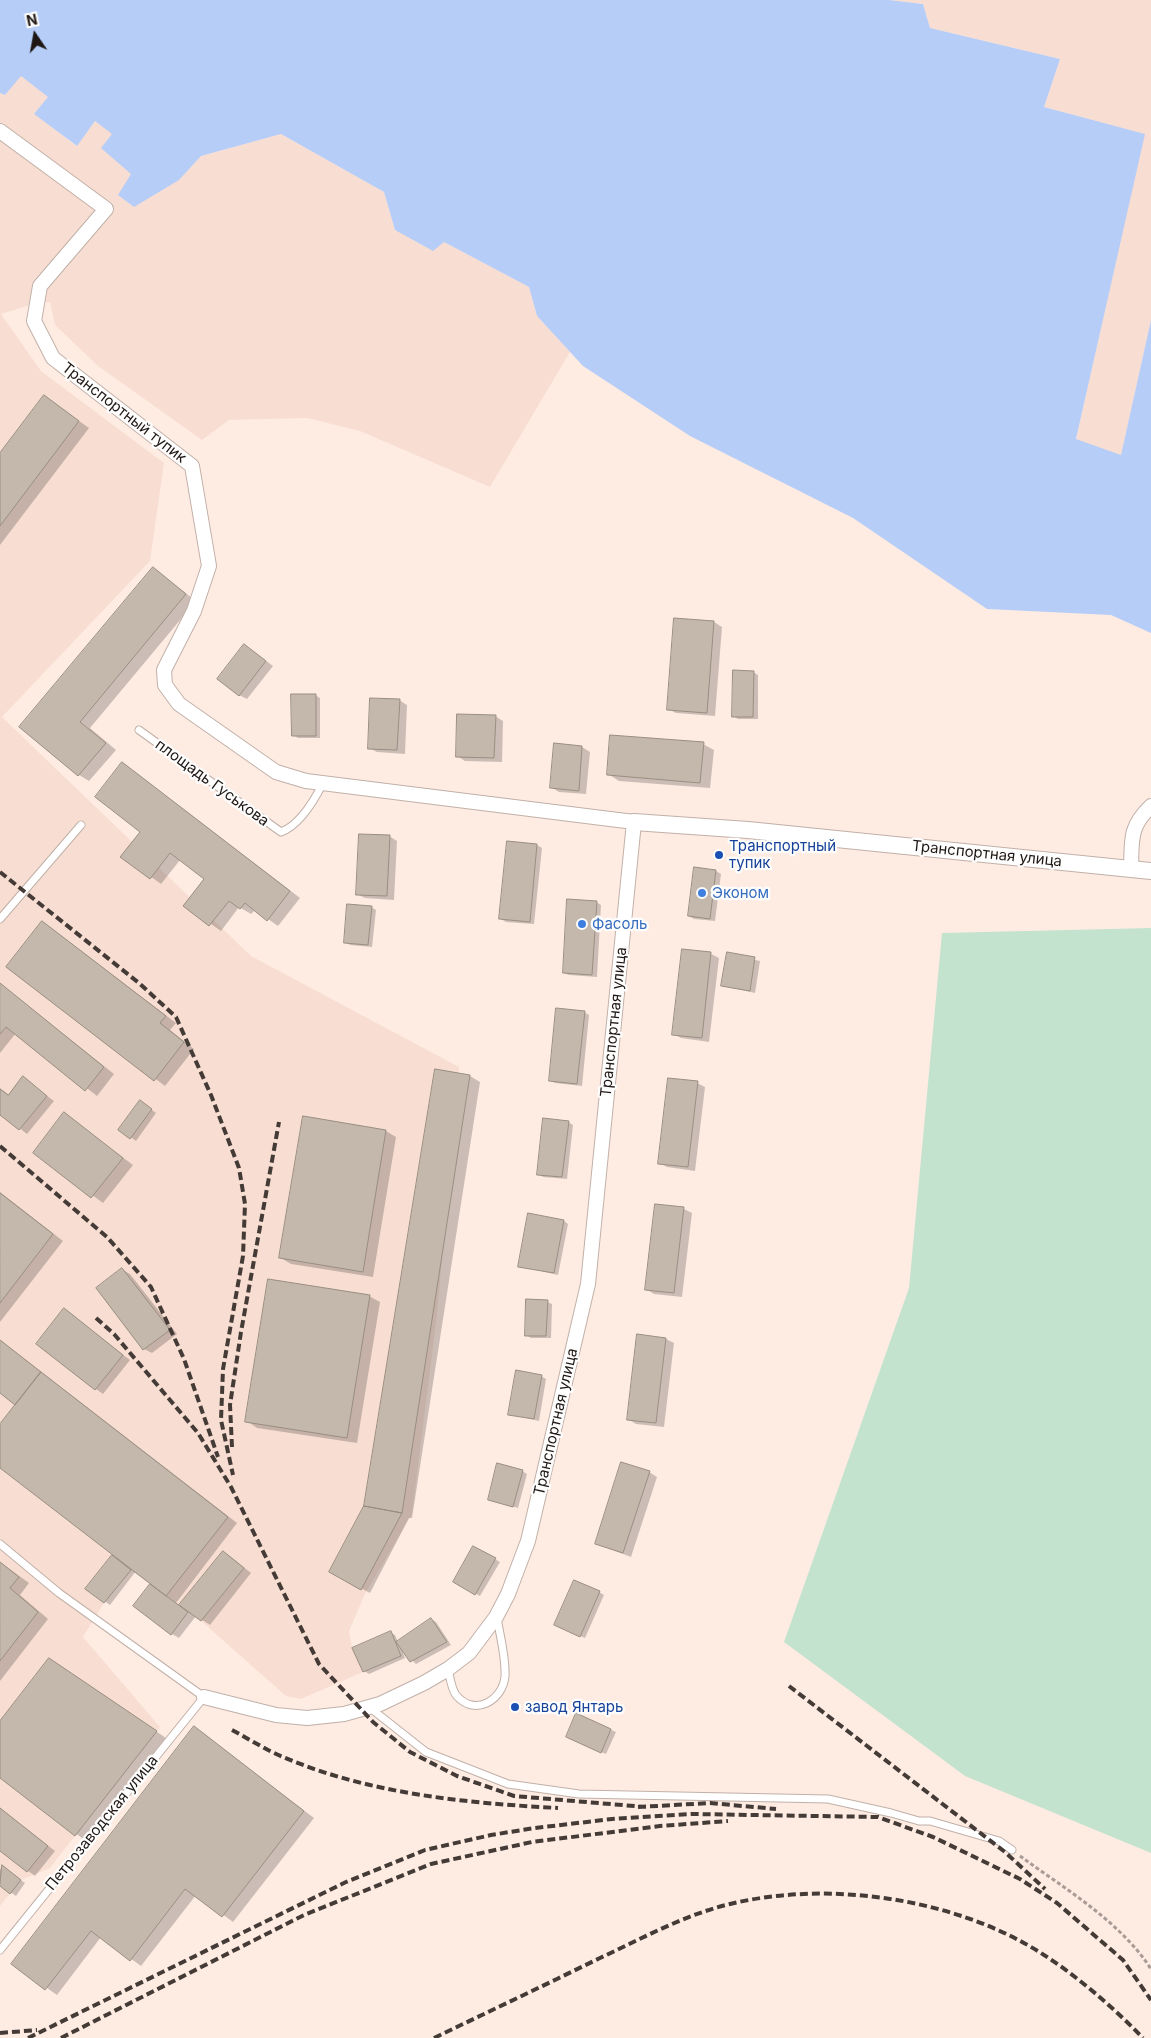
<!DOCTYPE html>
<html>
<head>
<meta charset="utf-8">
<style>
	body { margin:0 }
	#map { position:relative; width:1151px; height:2038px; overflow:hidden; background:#feece3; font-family:Inter,sans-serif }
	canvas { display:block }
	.north { position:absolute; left:10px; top:10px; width:50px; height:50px; -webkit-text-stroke:4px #fdfdfd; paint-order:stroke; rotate:348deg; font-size:14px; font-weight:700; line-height:20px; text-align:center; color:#1e1714 }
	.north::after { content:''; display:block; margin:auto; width:18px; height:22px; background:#1e1714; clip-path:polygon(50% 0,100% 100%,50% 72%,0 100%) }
</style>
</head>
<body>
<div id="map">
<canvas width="1151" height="2038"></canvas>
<div class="north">N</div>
</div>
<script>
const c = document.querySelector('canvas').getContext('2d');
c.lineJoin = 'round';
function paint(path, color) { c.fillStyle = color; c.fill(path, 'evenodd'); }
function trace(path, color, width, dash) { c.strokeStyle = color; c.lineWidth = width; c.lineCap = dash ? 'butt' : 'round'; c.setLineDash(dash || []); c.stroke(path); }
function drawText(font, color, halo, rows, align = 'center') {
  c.font = font + ' Inter,sans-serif'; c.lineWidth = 4.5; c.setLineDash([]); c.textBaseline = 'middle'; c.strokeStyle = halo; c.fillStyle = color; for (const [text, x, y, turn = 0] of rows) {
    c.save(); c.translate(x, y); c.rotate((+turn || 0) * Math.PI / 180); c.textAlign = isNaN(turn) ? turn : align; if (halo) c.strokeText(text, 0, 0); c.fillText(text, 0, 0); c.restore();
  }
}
paint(new Path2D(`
	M889,0h262v320l-30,136 -45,-16 68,-306 -100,-27 16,-48 -130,-31 -7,-24z
	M21,75l27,22 -13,17 41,32 19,-25 84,59 22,-24 80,-22 103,58 11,38 49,12 85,45 8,29 33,36 -80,135 -130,-56 -53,-13 -78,2 -27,20 -104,-74 -43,-41 -5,-23 -13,1 -36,11 40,57 123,92 -14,98 -148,156 249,239 208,111 -22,248 -25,199 -47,80 -16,37 3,17 11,24 -62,27 -15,-3 -85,-75 -70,-51 -27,33 -21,34 77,90 -110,141 -29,12 -21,26v-1813l5,2z`), '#f8ded2');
paint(new Path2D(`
	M1151,928v925l-186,-77 -181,-134 125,-354 33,-355z`), '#c4e3cf');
paint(new Path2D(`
	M0,0h889l34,4 7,24 130,31 -16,48 101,27 -69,305 45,16 30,-135v313l-40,-18 -124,-6 -134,-91 -163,-82 -107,-70 -46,-50 -8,-29 -85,-45 -11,9 -38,-21 -11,-38 -103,-58 -80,22 -22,24 -45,27 -16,-12 13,-21 -30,-26 11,-14 -17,-13 -18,25 -43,-32 14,-17 -27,-21 -16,19 -5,-2z`), '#b6cdf8');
paint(new Path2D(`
	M44,396l45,32 -89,117v-90z
	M153,568l43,33 -106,127 26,22 -27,31 -10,-6 -58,-48z
	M675,619l39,3 8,5 -7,89 -39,-3 -8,-4z
	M245,645l28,21 -26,33 -8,-4z
	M753,672l5,3v44h-20l-5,-3z
	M315,695l5,3v40h-22l-5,-3z
	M399,700l8,5 -2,49 -28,-2 -8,-4z
	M495,716l8,5 -1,41 -37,-1 -8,-5z
	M703,744l11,6 -4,38 -91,-7 -11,-7z
	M555,745l27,2 8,5 -4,42 -27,-2 -8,-5z
	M123,763l177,135 -22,28 -23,-16 -4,4 -12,-7 -18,24 -36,-25 20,-27 -25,-19 -19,24 -39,-28 19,-25z
	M389,836l8,5 -3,59 -29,-2 -8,-4z
	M537,845l5,3 -8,76 -28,-2 -5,-3z
	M716,871l5,3 -6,47 -21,-2 -5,-3z
	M596,902l5,3 -4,72 -28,-2 -5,-2z
	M371,907l5,3 -4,37 -22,-2 -5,-3z
	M43,922l133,101 -6,7 24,19 -29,37 -157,-119z
	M683,950l28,4 8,4 -10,84 -28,-4 -8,-4z
	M728,954l32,7 -5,32 -32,-7z
	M0,984l114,90 -17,22 -81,-63 -16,20z
	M584,1012l5,3 -7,71 -27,-3 -5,-3z
	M470,1076l10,6 -68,436h-3l-39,75 -40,-21 35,-66z
	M23,1078l31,23 -27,33 -27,-21v-25l9,7z
	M697,1083l8,4 -10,84 -28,-4 -7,-4z
	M145,1105l11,8 -20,28 -16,-11z
	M64,1114l69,51 -30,38 -69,-51z
	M304,1117l82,14 10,6 -23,140 -82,-13 -10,-6z
	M568,1122l5,3 -6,54 -24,-2 -5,-3z
	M0,1192l63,49 -63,81z
	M656,1206l28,3 8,4 -10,84 -28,-3 -8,-5z
	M564,1221l4,3 -10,51 -39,-9z
	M123,1270l7,4 47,60 -25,19 -8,-4z
	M369,1296l11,6 -23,141 -100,-15 -10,-7z
	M547,1302l5,2 -1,34h-20l-5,-3z
	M64,1310l66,50 -27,34 -7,-5z
	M666,1339l8,4 -10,84 -28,-3 -8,-5z
	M0,1340l237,183 -61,80 4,3 43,-53 8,4 20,16 -41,52 -14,-9 -17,22 -7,-4 -37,-28 17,-22 -16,-13 -26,34 -23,-16 25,-33 9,4 -121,-93v-41l17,-21 -17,-13z
	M541,1376l5,3 -7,42 -30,-7z
	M522,1471l5,3 -9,34 -28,-8z
	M649,1472l8,5 -26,80 -35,-13z
	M474,1547l26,15 -20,34 -26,-14z
	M0,1562l29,21 -9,12 28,24 -48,62z
	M599,1592l5,3 -19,43 -24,-10z
	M431,1619l5,3 15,23 -35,19 -14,-14 3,8 -36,16 -5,-3 26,-39 5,3 3,7z
	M59,1666l107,72 -80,103 -86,-64v-54z
	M577,1715l39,17 -10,22 -34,-14z
	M195,1728l119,90 -81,104 -37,-27 -55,71 -40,-29 -44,58 -44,-31z
	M0,1808l55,43 -20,25 -35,-26z
	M2,1867l23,16 -9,13 -16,-11v-15z`), '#0003');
const building = new Path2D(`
	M44,395l35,26 -79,105v-73z
	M153,567l33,27 -106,128 26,21 -28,33 -59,-49z
	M674,618l40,3 -7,92 -40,-3z
	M244,644l22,17 -27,35 -22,-17z
	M733,670l21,1 -1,46h-21z
	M291,694h25v42h-24z
	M370,698l30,1 -3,51 -29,-1z
	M457,714l39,1 -2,43 -38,-1z
	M610,735l94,7 -4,41 -93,-8z
	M554,743l28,3 -3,45 -29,-3z
	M122,762l168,129 -23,30 -22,-18 -5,6 -11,-8 -20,25 -26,-20 21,-27 -34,-26 -20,26 -30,-22 20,-25 -45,-35z
	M359,834l31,1 -3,61 -31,-1z
	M507,841l30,3 -7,78 -31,-3z
	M694,867l22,3 -6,49 -22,-3z
	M567,899l30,2 -5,74 -29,-2z
	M347,904l25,2 -4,39 -24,-2z
	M42,921l124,95 -6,7 24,19 -30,39 -148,-114z
	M682,949l29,3 -9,86 -30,-3z
	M727,952l28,5 -5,34 -29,-5z
	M0,983l104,84 -19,24 -79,-64 -6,7z
	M556,1008l29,3 -8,73 -28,-3z
	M435,1069l35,6 -68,438 -38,-7z
	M23,1076l24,20 -28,34 -19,-15v-26l8,6z
	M668,1078l30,3 -10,86 -30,-3z
	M140,1100l12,9 -22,30 -12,-9z
	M64,1112l59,46 -32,40 -58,-45z
	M303,1116l83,14 -23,142 -84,-14z
	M543,1118l26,3 -7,56 -25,-2z
	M0,1193l53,41 -53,69z
	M655,1204l29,3 -10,86 -29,-3z
	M528,1213l36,7 -10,53 -36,-6z
	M122,1268l48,62 -27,20 -47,-62z
	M268,1279l102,16 -23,143 -102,-16z
	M526,1299l22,1 -2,36h-21z
	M64,1308l59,47 -28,35 -59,-46z
	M637,1334l29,4 -10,85 -29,-3z
	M0,1340l41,32 -26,33 -15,-12z
	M516,1370l26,5 -8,44 -26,-4z
	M41,1372l187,145 -62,79 -166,-128v-44z
	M621,1462l29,9 -27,82 -28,-9z
	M497,1463l26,7 -10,37 -25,-7z
	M364,1506l38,7 -41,77 -32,-18z
	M473,1546l23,12 -21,37 -22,-13z
	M223,1551l21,17 -43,53 -22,-16z
	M112,1555l19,15 -27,33 -19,-14z
	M0,1562l19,15 -9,11 28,24 -38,49z
	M574,1580l26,11 -20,46 -26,-12z
	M150,1584l38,28 -17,23 -38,-29z
	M431,1618l16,24 -37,20 -14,-20z
	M391,1631l10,25 -38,16 -11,-24z
	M49,1658l108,73 -82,105 -75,-58v-57z
	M576,1713l35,16 -10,24 -35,-16z
	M194,1726l110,85 -82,106 -37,-28 -55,72 -39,-30 -46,59 -34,-26z
	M0,1808l48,38 -21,26 -27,-21z
	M2,1865l19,15 -11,14 -10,-8z`);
paint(building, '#c3b8ab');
trace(building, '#998e81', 1);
const service = new Path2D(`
	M139,730l142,102c19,-7 33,-31 42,-49
	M0,919l81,-94
	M0,1544l59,49 145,104 -204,253
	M448,1669c2,8 3,19 8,26 18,22 47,6 49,-19 1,-19 -5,-40 -8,-58
	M369,1707l57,45 82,32 71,10 249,5 63,14 28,8h11l69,20 13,9`);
const minor = new Path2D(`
	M0,131l106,78 -66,77 -6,35 19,37 139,108 17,100 -15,45 -30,59 1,15 14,19 97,68 30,9 328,41 -46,462 -60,257 -20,53 -12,23 -27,36 -21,16 -24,14 -44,21 -36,10 -37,4 -31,-3 -72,-18
	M1131,868c1,-28 -2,-41 20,-62`);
const tertiary = new Path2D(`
	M634,822l114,8 403,41`);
trace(service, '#c1b0a8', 9);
trace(minor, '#c1b0a8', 16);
trace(tertiary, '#c1b0a8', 18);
trace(new Path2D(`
	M1020,1856c45,33 100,65 131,113`), '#a99b95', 3, [4, 2.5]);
trace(service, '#fff', 7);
trace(minor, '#fff', 14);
trace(tertiary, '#fff', 16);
trace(new Path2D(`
	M0,872l139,111 37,34 35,78 28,73 6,36 -2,52 -20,113 -2,51 12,55
	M0,1146l107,91 44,50 33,72 34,98
	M96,1318l18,16 84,99 33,54 88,177 54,58 37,30 47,24 57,20 132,11
	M232,1447l-2,-42 11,-73 38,-210
	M789,1686l216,166 40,37
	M232,1730c17,9 34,20 51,27 87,37 182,46 275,51
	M638,1807l72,-4 66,6
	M0,2033l37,-3
	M28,2038l318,-156 79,-32 66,-15 44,-7 77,-9 80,-5 186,3 55,20 87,42 37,24 66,57 28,40
	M61,2038l243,-123 127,-51 101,-22 128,-16 68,-5
	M434,2038c56,-27 111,-53 166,-80 43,-20 84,-43 130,-54 99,-24 224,-6 311,49 36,23 72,54 102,85`), '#443b37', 4, [8, 4]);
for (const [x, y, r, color] of [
	[719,855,5,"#1a4fb4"],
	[702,893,5,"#3f7fe0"],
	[582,924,5,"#3f7fe0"],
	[515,1707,5,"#1a4fb4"]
]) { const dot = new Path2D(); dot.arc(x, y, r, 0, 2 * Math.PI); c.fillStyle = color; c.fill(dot); trace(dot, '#fdfdfd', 2); }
drawText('15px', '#1e1714', '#fdfdfd', [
	["Транспортный тупик",124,413,38],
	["площадь Гуськова",212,783,36],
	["Транспортная улица",987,854,6],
	["Транспортная улица",614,1022,-84],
	["Транспортная улица",556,1422,-77],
	["Петрозаводская улица",102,1823,-51]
]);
drawText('15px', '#164399', '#fdfdfd', [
	["Транспортный",729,846],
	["тупик",729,863],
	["завод Янтарь",525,1707]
], 'left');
drawText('15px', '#366cbe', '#fdfdfd', [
	["Эконом",712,893],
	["Фасоль",592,924]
], 'left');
</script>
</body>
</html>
